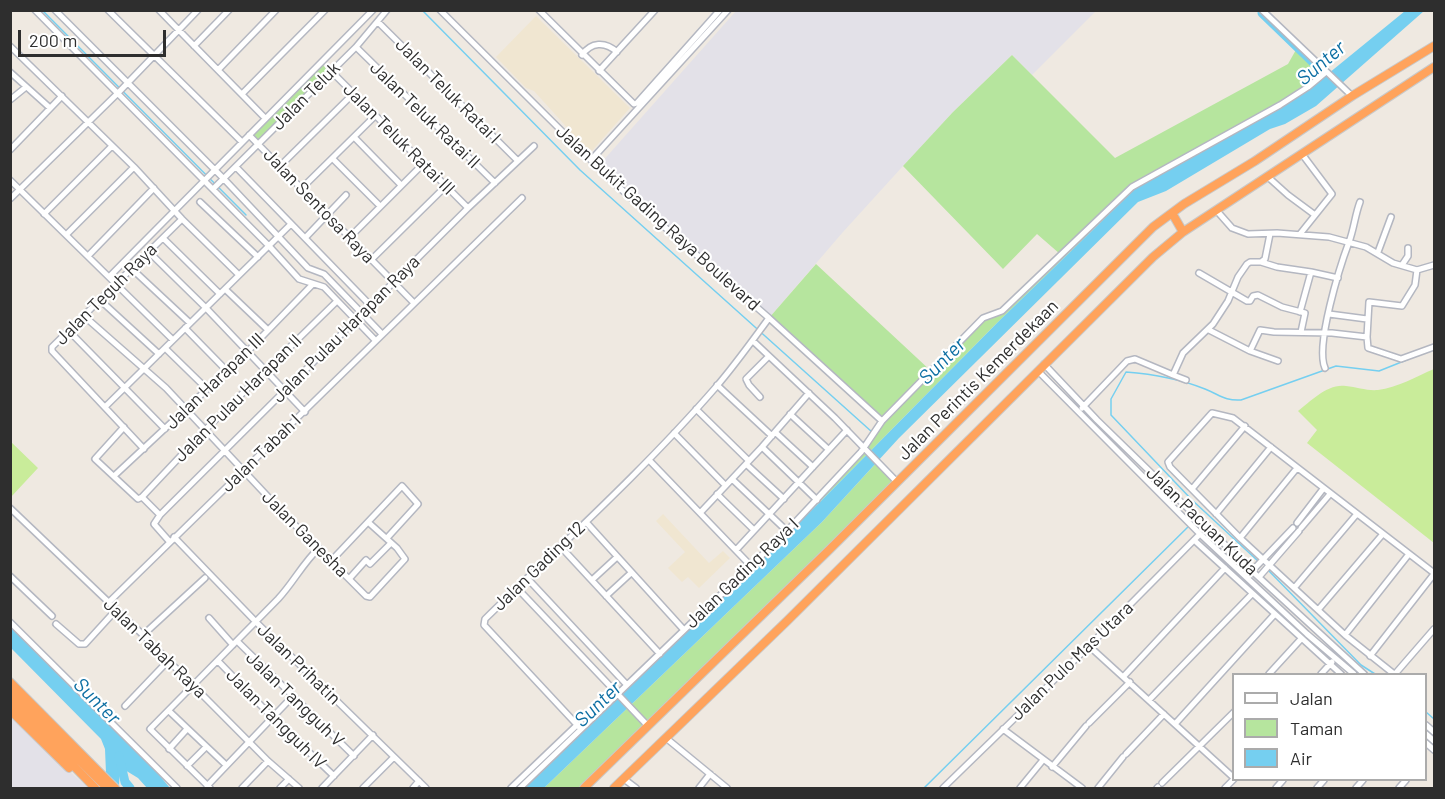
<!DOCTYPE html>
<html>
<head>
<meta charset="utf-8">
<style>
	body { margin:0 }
	#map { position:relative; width:1445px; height:799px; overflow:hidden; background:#efe9e1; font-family:Barlow,sans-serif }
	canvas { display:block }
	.frame { position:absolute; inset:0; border:12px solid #2e2e2e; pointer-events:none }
	.legend { position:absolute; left:1232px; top:673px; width:195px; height:108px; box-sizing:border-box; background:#fff; border:2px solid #ababab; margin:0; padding:8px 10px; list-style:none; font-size:18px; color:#2e2e2e }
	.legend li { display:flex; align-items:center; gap:12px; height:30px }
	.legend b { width:30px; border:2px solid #ababab }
	.scale { position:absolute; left:18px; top:30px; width:148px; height:27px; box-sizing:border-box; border:3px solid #2e2e2e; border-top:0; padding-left:8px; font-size:18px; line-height:21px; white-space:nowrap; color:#2e2e2e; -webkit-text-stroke:4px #fff; paint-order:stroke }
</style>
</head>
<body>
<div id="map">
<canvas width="1445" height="799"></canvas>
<div class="frame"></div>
<ul class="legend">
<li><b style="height:8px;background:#fff"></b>Jalan</li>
<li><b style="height:16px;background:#b6e59e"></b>Taman</li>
<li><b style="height:16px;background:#75cff0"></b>Air</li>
</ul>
<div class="scale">200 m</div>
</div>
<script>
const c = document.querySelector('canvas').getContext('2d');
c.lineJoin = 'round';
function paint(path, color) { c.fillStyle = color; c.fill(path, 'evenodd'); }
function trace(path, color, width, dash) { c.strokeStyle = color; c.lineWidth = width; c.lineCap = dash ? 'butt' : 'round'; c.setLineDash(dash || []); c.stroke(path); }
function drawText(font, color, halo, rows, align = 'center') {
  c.font = font + ' Barlow,sans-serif'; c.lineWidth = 4.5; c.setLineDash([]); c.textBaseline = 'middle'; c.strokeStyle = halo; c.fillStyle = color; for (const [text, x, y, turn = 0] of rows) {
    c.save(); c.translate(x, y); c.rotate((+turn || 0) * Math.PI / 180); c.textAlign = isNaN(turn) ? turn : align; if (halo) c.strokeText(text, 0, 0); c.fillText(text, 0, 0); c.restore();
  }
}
paint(new Path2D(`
	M736,11h360l-64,64 -20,-20 -59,57 -50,54 -60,66 -74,86 -168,-155z
	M11,718l77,70h-77z`), '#e3e1e8');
paint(new Path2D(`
	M536,16l94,92 -40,45 -56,-62 -8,-3 -30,-31z
	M663,514l46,49 14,-12 7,7 -31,30 -11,-11 -6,5 -14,-14 17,-16 -29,-31z`), '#f0e6d1');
paint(new Path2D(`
	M1297,48l27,25 -61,43 -126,71 -144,140 -173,175 -296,286h-4l229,-219 112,-117 20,-31 -112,-103 47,-54 115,107 52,-53 15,-5 62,-59 -23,-20 -34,35 -100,-103 50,-54 59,-57 103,103 173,-94z
	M323,65l5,6 -69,70 -6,-5z
	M878,461l19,21 -314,306h-39l278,-266z`), '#b6e59e');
paint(new Path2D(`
	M1434,369v174l-127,-100 10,-13 -19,-19c13,-10 30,-28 48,-25 11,1 21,5 32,4 19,-2 39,-14 56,-21z
	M10,441l28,27 -27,29h-1z`), '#c9ec9a');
paint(new Path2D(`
	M1405,11h19l-108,95 -31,18 -15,5 -104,62 -28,11 -239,236 -77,84 -278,266h-20l59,-60 237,-226 178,-180 139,-135 170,-96z
	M11,626l144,144 15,18h-23l-9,-10 -18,-11 -1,18 -13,-12 -1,-24 -4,-10 -90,-91z`), '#75cff0');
trace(new Path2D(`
	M42,10l204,205
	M422,10l158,160 292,262
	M1258,561l-66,-61 -81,-85v-16l15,-27c27,2 54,7 79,17 15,6 20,12 36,11l95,-34 43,5 30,-12
	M1268,570l93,95 14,9
	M1426,712l8,7
	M924,788l272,-269`), '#75cff0', 1.5);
trace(new Path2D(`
	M1262,13l60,58
	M119,756l6,26 5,6`), '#75cff0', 9);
const minor = new Path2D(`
	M35,10l234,236 30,33 25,8 51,53
	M55,10l169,169 84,89 16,6 58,60
	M108,10l134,132
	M159,10l106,108
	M440,10l174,173 155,135 113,103
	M539,10l95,94 3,-1 83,-93
	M1262,10l90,86
	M378,22l140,139
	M10,46l124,121 48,52 57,56
	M194,46l35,-36
	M356,47l139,136
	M582,55c9,-13 23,-14 35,-3
	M218,70l58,-60
	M331,71l137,137
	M599,71l56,-61
	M10,72l40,36
	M242,94l83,-84
	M10,100l16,-13
	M249,135l165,168
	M354,137l47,48
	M10,150l52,-54
	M333,159l47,47
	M591,160l137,-150
	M280,166l73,-72
	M236,167l135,139
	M1268,177l20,18 27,20
	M10,180l163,160
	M302,188l73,-72
	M213,189l143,-142 31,-37
	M10,199l108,-106 80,-83
	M200,202l58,55
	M1217,211l15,17 16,6 29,-1 52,4 37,10 27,16 24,7 17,-5
	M44,214l68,-68
	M1300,234l32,-40 -30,-40
	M66,235l68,-68
	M306,237l40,-42
	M163,238l57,56
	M349,238l74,-74
	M148,251l58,57 99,104
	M1378,252l13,-35
	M88,256l66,-68
	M371,260l75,-74
	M1261,262l16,5 34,5 -11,40
	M1402,265l6,-9v-8
	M131,268l59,55
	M1311,272l27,6
	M1199,273l48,28h3l3,-5 5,-1 24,12 23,6 -4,19
	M109,277l264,-267
	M225,289l43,41
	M100,300l59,54
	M1329,314l38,5
	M84,316l82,72 120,128 80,80 4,1 35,-38 -8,-11 -29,-26
	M185,328l42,43
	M68,330l97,99
	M1209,330l41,21 28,10
	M1367,337l1,11 33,11 33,-12
	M753,341l82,77 62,64
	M165,348l42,41
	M1250,351l10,-21 14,2 58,1 35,4 2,-35 33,4 13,-21 2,-15
	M1044,364l53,56 155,151 112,103
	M1325,368c-10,-22 15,-102 24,-126 5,-13 6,-27 11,-40
	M1038,371l162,163 107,100 47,40
	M1173,375l13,5
	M717,385l55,51
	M760,397l-11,-12 -3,-6 23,-23
	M105,407l186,-183
	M1082,408l45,-47 8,-2 38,16 10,-22 30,-29 15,-23 10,-24 9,-13 3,-2h11l4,-3 5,-25
	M696,409l53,52
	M790,414l38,35
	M124,427l-29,32 43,40 4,-2 18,18 -6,9 15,17
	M775,432l38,35
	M674,433l51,52
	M762,447l55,53
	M144,449l-92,-98v-4l130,-128
	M649,460l102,106
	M746,464l38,35
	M114,476l133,-124 66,-68
	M732,479l55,52
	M1192,489l53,-63
	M717,494l37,36
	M142,497l64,-68 131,-128
	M10,508l133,127 125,126 31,27
	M700,513l62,-66 47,-54
	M1216,514l55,-67
	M160,515l308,-307 66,-62
	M586,522l98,108
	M1297,523l26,-34
	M1301,528l29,-34
	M174,537l82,85 170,166
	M1240,538l57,-70
	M1194,540l147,134
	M560,546l100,108
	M736,550l111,-120
	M331,561l71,-75 16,18 -31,34
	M1252,571l41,-43
	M10,576l42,40
	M1259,577l40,-46
	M527,578l100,107
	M349,579l17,-19 4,4 21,-21
	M592,580l25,-23
	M1295,587l61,-72
	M517,588l131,138
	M606,596l25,-23
	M108,603l414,-405
	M1318,610l64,-75
	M209,618l24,27
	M10,622l167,166
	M56,624l23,20h6l31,-34
	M143,635l62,-57
	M1345,635l64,-81
	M237,641l117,115
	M1089,646l145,132
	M1370,656l64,-82
	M218,661l55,57 61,58
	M1269,674l32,-35
	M1321,674l11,-12
	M1394,674l-49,-39 -105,-97 -70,-71 -2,-5 44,-49 21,5 201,155
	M1395,674l39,-45
	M1124,676l101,-108
	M1149,700l103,-106
	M125,706l43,-45
	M169,711l57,54
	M1089,723l41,-41
	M1175,724l99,-109
	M1426,725l8,7
	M581,729l-97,-104 1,-6c78,-76 160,-150 231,-232 19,-22 36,-46 53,-69
	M1003,729l79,59
	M1426,734l8,7
	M666,738l61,50
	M1426,743l8,7
	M169,749l18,-20
	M1126,754l38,-40
	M187,766l19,-19
	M1052,767l34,-41
	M624,779l12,9
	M1162,783l72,-71
	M207,786l85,-89
	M210,788l-60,-59 128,-130c15,-16 25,-36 41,-51
	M242,788l26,-27
	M280,788l9,-9
	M322,788l51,-53
	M363,788l31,-31
	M413,788l6,-7
	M511,788l66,-63h3
	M520,788l267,-257 74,-79 21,-31 101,-103 19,-7 130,-124 148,-82 28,-18 18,-15
	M699,788l11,-14
	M943,788l146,-142 111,-112
	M1020,788l23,-28
	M1098,788l25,-31
	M1157,788l1,-1
	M1225,788l9,-9
	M1276,788l7,-8
	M1317,788l7,-8
	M1356,788l7,-8
	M1399,788l7,-8`);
const highway = new Path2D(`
	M1172,213l11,19
	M10,682l105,106
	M10,691l97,97
	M10,700l85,88
	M10,710l59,58
	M584,788l246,-239 323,-322 31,-23 71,-43 97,-65 82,-50
	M614,788l173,-167 366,-364 30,-25 251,-165`);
trace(minor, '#b4b7c1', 8);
trace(highway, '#c9c9c9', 10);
trace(minor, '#fff', 5);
trace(highway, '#ffa35c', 8);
drawText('18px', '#2e2e2e', '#fff', [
	["Jalan Teluk Ratai I",448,91,45],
	["Jalan Teluk",306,96,-45],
	["Jalan Teluk Ratai II",425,115,44],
	["Jalan Teluk Ratai III",399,139,45],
	["Jalan Sentosa Raya",319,206,46],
	["Jalan Bukit Gading Raya Boulevard",658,218,42],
	["Jalan Teguh Raya",106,294,-45],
	["Jalan Pulau Harapan Raya",346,329,-45],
	["Jalan Perintis Kemerdekaan",978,380,-45],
	["Jalan Harapan III",215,381,-44],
	["Jalan Pulau Harapan II",238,398,-45],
	["Jalan Tabah I",261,453,-44],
	["Jalan Pacuan Kuda",1202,521,44],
	["Jalan Ganesha",305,534,45],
	["Jalan Gading 12",539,566,-44],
	["Jalan Gading Raya I",742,573,-44],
	["Jalan Tabah Raya",155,648,44],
	["Jalan Pulo Mas Utara",1072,661,-44],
	["Jalan Prihatin",299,664,44],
	["Jalan Tangguh V",295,699,44],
	["Jalan Tangguh IV",276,719,45]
]);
drawText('italic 20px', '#0d6fa3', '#fff', [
	["Sunter",1321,63,-40],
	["Sunter",942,361,-45],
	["Sunter",97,701,45],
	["Sunter",598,704,-44]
]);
</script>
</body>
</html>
